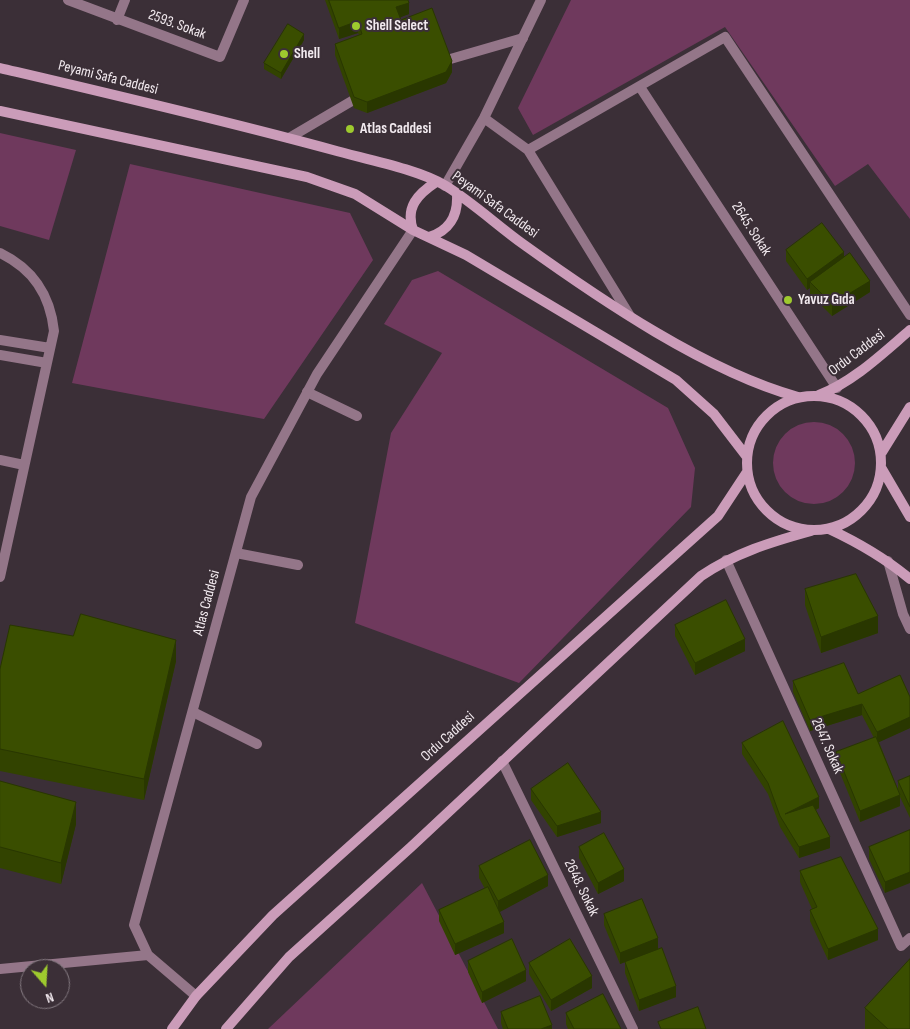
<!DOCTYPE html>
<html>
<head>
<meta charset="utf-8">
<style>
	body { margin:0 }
	#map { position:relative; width:910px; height:1029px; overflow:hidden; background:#3b2f37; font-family:"Sofia Sans Condensed",sans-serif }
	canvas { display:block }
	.north { position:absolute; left:20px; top:959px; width:50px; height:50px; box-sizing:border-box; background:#3b2f37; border:1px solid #847a81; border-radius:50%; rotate:161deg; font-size:14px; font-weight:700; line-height:20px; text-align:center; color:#f2eaef }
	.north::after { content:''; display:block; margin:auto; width:18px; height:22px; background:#9eca2e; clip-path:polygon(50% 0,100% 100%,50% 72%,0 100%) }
</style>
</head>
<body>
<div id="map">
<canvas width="910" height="1029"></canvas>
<div class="north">N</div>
</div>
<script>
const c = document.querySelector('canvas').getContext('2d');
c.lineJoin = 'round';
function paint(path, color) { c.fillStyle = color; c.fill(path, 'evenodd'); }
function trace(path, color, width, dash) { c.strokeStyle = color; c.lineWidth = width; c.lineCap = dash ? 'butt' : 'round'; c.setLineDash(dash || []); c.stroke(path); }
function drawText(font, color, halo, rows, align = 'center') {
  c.font = font + ' "Sofia Sans Condensed",sans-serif'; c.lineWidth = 4; c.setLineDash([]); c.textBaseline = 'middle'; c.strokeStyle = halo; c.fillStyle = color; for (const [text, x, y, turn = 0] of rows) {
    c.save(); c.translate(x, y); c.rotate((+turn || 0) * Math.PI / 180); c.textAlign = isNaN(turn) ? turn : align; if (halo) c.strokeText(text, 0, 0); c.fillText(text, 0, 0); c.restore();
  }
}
paint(new Path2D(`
	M571,0h339v219l-42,-55 -33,22 -110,-159 -192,108 -15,-27z
	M0,133l76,17 -27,90 -49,-14z
	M130,164l220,49 23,47 -109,159 -192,-36z
	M438,271l230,137 27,60 -4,39 -172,176 -164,-60 36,-190 51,-80 -58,-29 28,-44z
	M773 463a41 41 0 1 1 82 0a41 41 0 1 1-82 0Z
	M422,883l76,146h-230z`), '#6f395d');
trace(new Path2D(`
	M440,62l83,-24
	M289,138l73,-43
	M0,253c33,16 50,41 54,78l-54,246
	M0,340l50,8
	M0,355l47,8
	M307,392l50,24
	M0,460l24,5
	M236,553l62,12
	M193,712l64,32`), '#947689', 10);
trace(new Path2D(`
	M68,0l152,57 24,-57
	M117,20l8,-20
	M640,87l197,301
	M484,118l44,32 102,166
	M528,150l197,-113 185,278
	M445,186l39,-68 57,-118
	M726,560l175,386 9,-8
	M888,561l15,53 7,15
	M502,761l131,268
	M0,969l148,-14
	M196,996l-48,-41 -14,-30 117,-428 66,-123 96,-144`), '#947689', 10);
trace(new Path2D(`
	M0,68c111,26 223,52 333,82 32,9 85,19 113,36 26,16 52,40 77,58 78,56 184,128 275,153
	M0,111l307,66 48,17 58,36 53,25 210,125 38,34 33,43
	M413,230c-8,-23 5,-36 23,-48
	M429,237c20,-6 29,-21 28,-42
	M819,395c34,-13 63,-41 91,-65
	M747 463a67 67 0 1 1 134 0a67 67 0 1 1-134 0Z
	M882,452l28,-45
	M882,469l28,48
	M829,529c30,14 56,29 81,50
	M172,1029l24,-33 77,-81 445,-399 29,-44
	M226,1029l63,-72 122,-110 290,-271c34,-23 70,-34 110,-45`), '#cb9cb9', 10);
paint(new Path2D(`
	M325,0h83l1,14 -9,3 1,3 51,52 -6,11 -79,30 -13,-5 -19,-53v-11l24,-9 -1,-2 -19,6z
	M304,40l-23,39 -17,-10v-6z
	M786,250l58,8 26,34 -38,24 -22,-22v-6l-3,2 -21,-29z
	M805,589l73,44 -57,20 -16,-48z
	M675,625l70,26 -50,24 -20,-39z
	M176,661l-32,139 -144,-29v-102z
	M793,681l65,13 52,34 -31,14 19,48v-9l12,-5v42l-10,-21v9l-40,16 -24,-59v-11l38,-14 -12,-23 -52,16 -17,-39z
	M742,743l77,65 -3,2 14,38 -31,10 -19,-31 -12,-33 -26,-40z
	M0,781l76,43 -15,60 -61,-16z
	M531,789l70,34 -44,14 -26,-37z
	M910,830l-25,63 -16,-34v-12z
	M579,847l45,34 -26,13 -19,-36z
	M479,866l69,20 -49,26 5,21 -49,22 -16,-34v-11l46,-21 -6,-11z
	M800,871l78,69 -50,20 -18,-39v-11l2,-1 -12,-27z
	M604,914l54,35 18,48 -37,14 -14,-38v-11l-5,2 -16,-39z
	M468,961l58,20 -44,22 -14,-31z
	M529,963l63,25 -41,23 -22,-37z
	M865,1008l45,21h-45z
	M501,1012l51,17h-49l-2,-6z
	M566,1013l55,16h-53l-2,-5z`), '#324300');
paint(new Path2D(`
	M409,3v11l-13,5v-12z
	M358,21v12l-19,6v-11z
	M304,34v6l-23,39v-6z
	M452,61v11l-6,11 -79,30v-11z
	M844,252v11l-34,19v6l-3,2v-11z
	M870,281v11l-38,24v-12z
	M878,616v17l-57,20v-16z
	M745,639v12l-50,24v-12z
	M176,640v21l-32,139v-21z
	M862,704v11l-52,16v-11z
	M910,717v11l-33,15v-11z
	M900,795v11l-40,16v-11z
	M819,797v11l-34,17v-11z
	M76,802v22l-15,60v-21z
	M601,812v11l-44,14v-11z
	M830,837v11l-31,10v-11z
	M624,869v12l-26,13v-11z
	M910,872v11l-25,10v-11z
	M548,875v11l-50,27v-12z
	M504,922v11l-49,22v-11z
	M878,929v11l-50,20v-11z
	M658,938v11l-38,15v-11z
	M526,970v11l-44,22v-11z
	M592,976v12l-41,23v-11z
	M676,986v11l-37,14v-11z
	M552,1025v4h-11z`), '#293700');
const building = new Path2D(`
	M329,0h79l1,3 -13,4 5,13 31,-12 20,53 -6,11 -79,30 -13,-5 -19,-53 27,-10 -4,-13 -19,7z
	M288,24l16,10 -23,39 -17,-10z
	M822,223l22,29 -37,27 -21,-29z
	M850,253l20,28 -38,23 -22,-22z
	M856,574l22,42 -57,21 -16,-48z
	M726,600l19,39 -50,24 -20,-38z
	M81,614l95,26 -32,139 -144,-30v-80l10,-44 63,11z
	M844,663l14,31 42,-19 10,22v20l-33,15 -15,-28 -52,16 -17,-39z
	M783,721l36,76 -34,17 28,-9 17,32 -31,10 -19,-31 -12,-33 -26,-40z
	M876,737l24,58 -40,16 -24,-59z
	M568,763l33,49 -44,14 -26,-37z
	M910,776v31l-12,-26z
	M0,781l76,21 -15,61 -61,-16z
	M910,830v42l-25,10 -16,-35z
	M604,833l20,36 -26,14 -19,-36z
	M530,840l18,35 -50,26 -19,-35z
	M841,857l37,72 -50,20 -18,-39 7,-3 -17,-36z
	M488,887l16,35 -49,22 -16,-34z
	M642,899l16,39 -38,15 -16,-39z
	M512,939l14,31 -44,22 -14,-31z
	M570,939l22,37 -41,24 -22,-37z
	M662,948l14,38 -37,14 -14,-38z
	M910,959v70h-22l-23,-21z
	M603,994l18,35h-47l-8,-16z
	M540,996l12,29 -11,4h-33l-7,-17z
	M698,1007l8,22h-45l-3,-7z`);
paint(building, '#3a4e00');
trace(building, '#293700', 1);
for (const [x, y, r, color] of [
	[356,26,5,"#9eca2e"],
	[284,54,5,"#9eca2e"],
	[350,129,5,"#9eca2e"],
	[788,300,5,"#9eca2e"]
]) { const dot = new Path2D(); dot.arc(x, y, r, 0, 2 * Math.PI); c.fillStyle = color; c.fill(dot); trace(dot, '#3b2f37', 2); }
drawText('15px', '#f2eaef', '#3b2f37', [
	["2593. Sokak",177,25,20],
	["Peyami Safa Caddesi",108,78,14],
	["Peyami Safa Caddesi",495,205,36],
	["2645. Sokak",751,229,57],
	["Ordu Caddesi",857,353,-37],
	["Atlas Caddesi",207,603,-75],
	["Ordu Caddesi",448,737,-42],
	["2647. Sokak",827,746,66],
	["2648. Sokak",581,888,64]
]);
drawText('bold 15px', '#f2eaef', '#3b2f37', [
	["Shell Select",366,26],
	["Shell",294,54],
	["Atlas Caddesi",360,129],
	["Yavuz Gıda",798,300]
], 'left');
</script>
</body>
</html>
